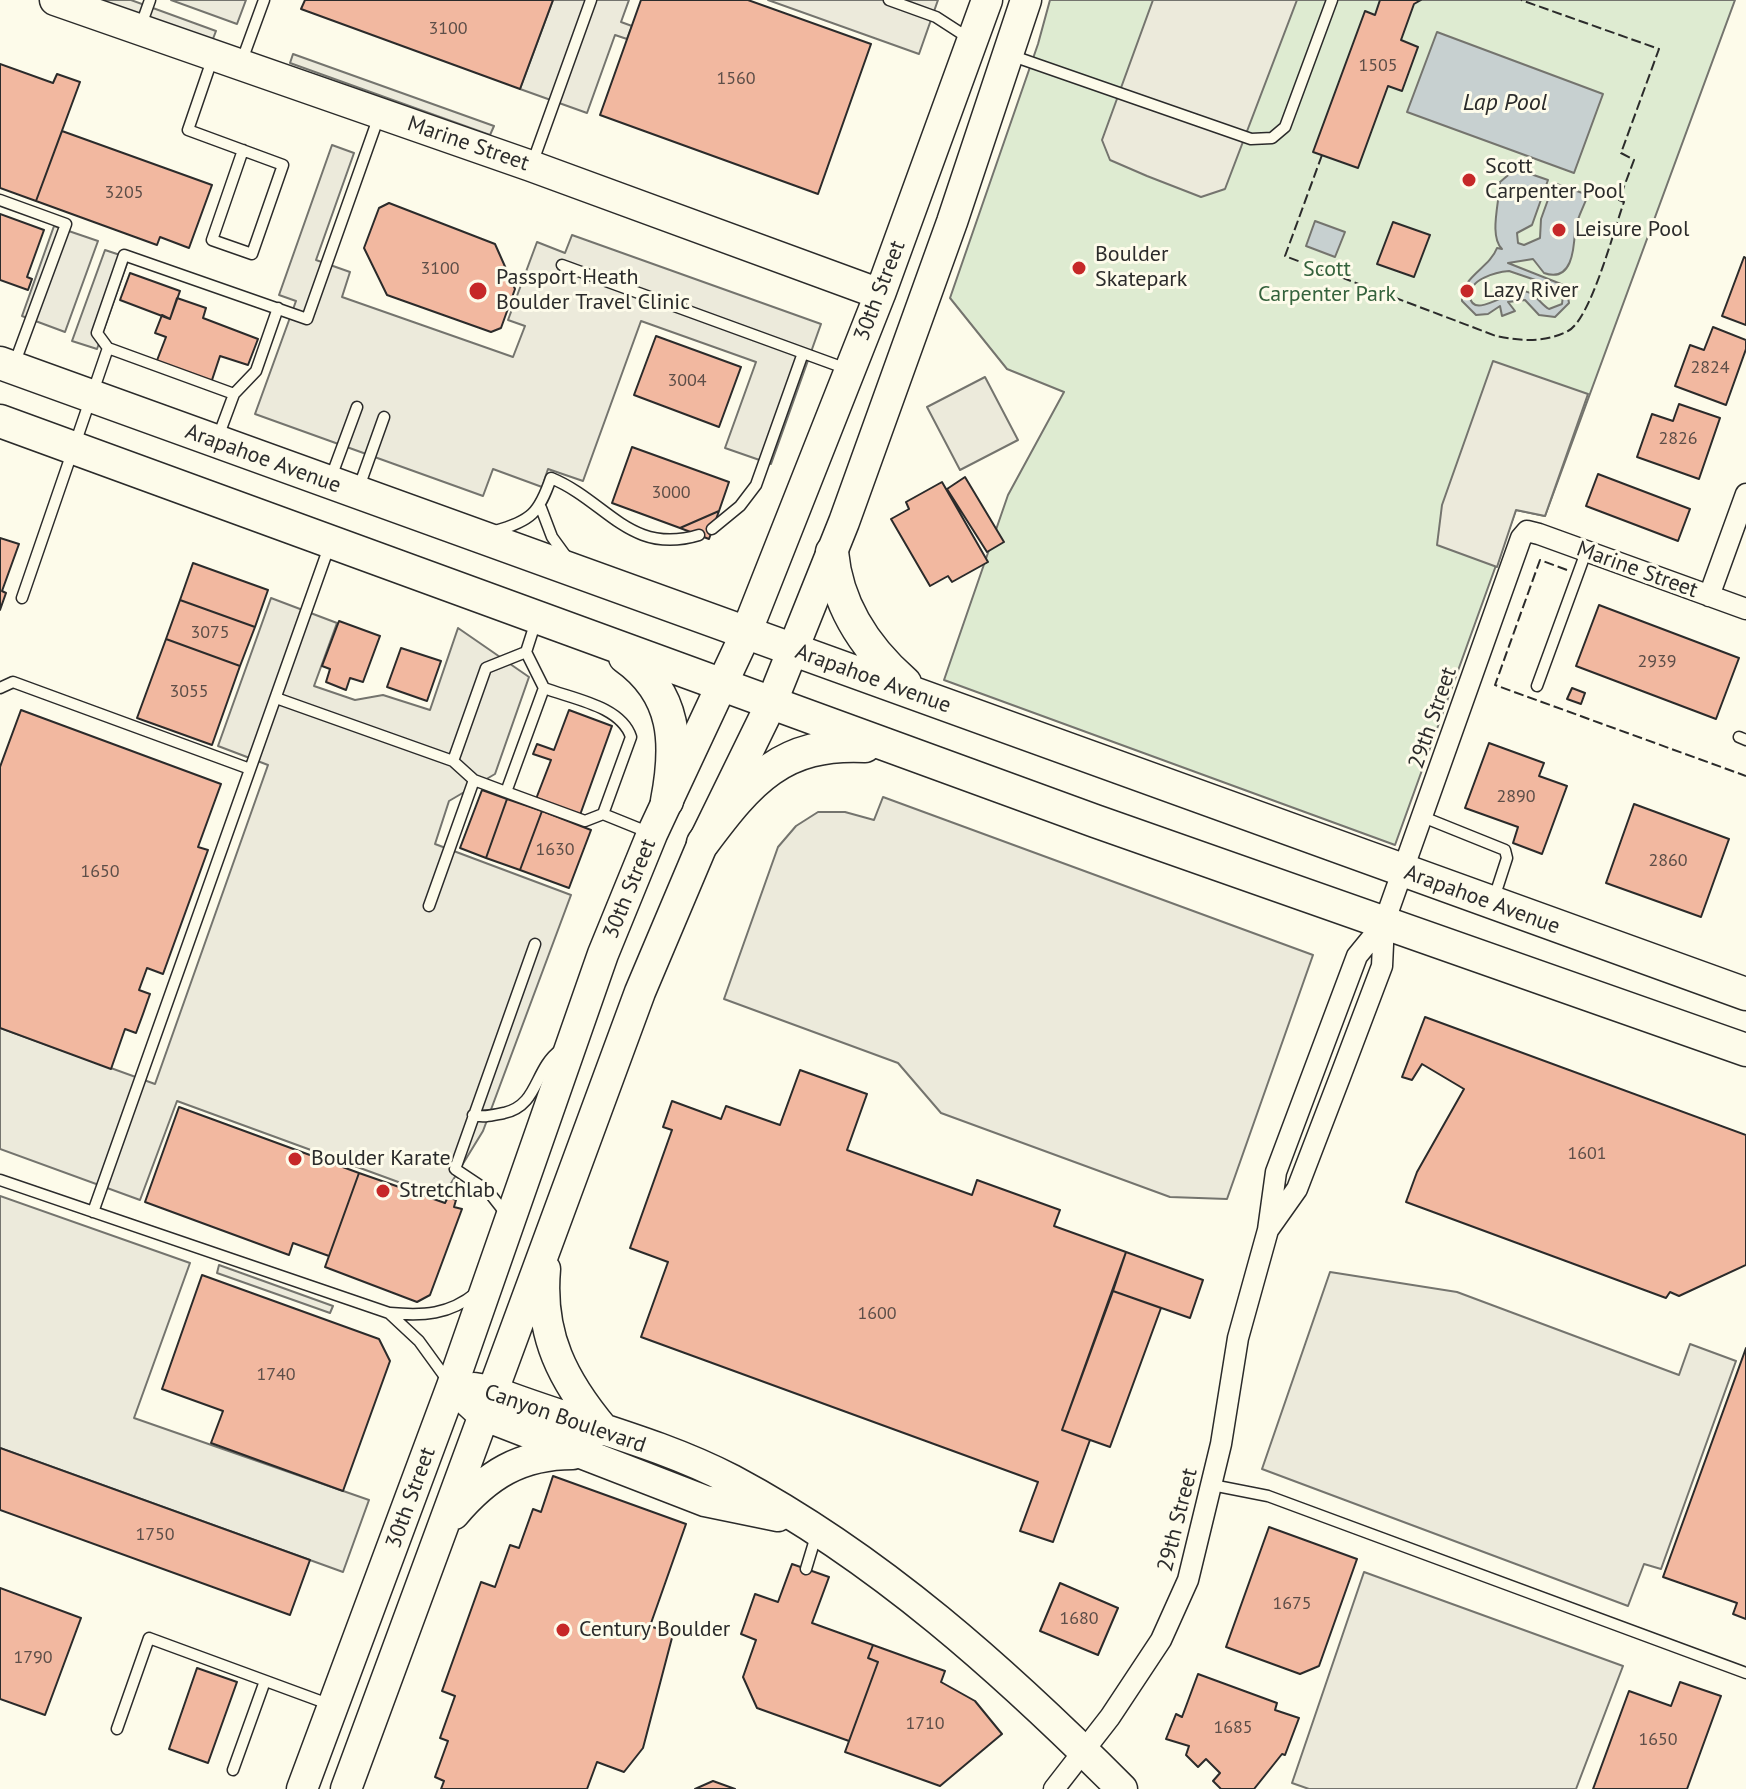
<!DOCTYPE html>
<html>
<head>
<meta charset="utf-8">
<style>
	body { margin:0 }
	canvas { display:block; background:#fdfbea }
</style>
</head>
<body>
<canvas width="1746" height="1789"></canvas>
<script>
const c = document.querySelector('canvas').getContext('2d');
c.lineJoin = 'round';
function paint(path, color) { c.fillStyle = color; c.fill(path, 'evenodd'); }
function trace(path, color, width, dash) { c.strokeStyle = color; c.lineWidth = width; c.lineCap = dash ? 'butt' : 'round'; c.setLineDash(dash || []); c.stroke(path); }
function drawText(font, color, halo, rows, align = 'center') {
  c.font = font + ' "PT Sans",sans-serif'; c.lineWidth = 6; c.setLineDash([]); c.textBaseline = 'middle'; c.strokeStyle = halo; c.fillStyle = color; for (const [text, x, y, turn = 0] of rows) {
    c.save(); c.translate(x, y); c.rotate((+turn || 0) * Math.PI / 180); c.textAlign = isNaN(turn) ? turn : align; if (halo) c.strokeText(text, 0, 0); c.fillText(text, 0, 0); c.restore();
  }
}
const green = new Path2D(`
	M1050,0h685l-190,516 -29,-6 -121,335 -451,-165 64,-185 56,-103 -57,-23 -57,-71 88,-254z`);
paint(green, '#deebd1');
trace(green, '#74746e', 2);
const parking = new Path2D(`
	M90,0h41l85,31 -5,13z
	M171,0h75l-9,24z
	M553,0h76l-8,22 11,4 -5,13 -12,-4 -28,78 -67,-24z
	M768,0h170l-19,54z
	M1153,0h144l-72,189 -24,8 -54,-21 -37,-16 -8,-20z
	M293,54l201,72 -4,9 -200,-72z
	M332,145l22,8 -38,107 34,12 -8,25 171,60 12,-31 -17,-6 29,-78 28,11 7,-18 249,89 -50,140 -46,-16 31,-86 -115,-41 -58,160 -35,-12 -6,18 -49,-18 -10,27 -228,-82 41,-113 -17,-6z
	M54,226l44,15 -33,91 -43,-16z
	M105,250l24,8 -32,91 -25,-8z
	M1493,361l95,33 -43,122 -29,-6 -19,57 -60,-22 5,-40z
	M985,377l33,63 -58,30 -33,-63z
	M271,598l66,25 -23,63 41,14 28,-5 47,15 28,-82 71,49 -34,97 -46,27 -14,43 136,51 -88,236 -41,67 -265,-97 -37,99 -140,-51v-121l155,56 113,-319 -50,-19z
	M883,797l430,158 -86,244 -57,-2 -229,-84 -43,-50 -174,-64 54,-152 18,-21 22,-14h27l29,8z
	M0,1196l190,67 -56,155 235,82 -26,72 -343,-124z
	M219,1265l114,41 -3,7 -113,-40z
	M1330,1272l127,20 222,83 11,-31 46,17 -75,208 -17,-5 -16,42 -366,-137z
	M1364,1572l259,94 -47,123h-267l-17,-6z`);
paint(parking, '#eceadb');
trace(parking, '#74746e', 2);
const water = new Path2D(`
	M1437,32l166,62 -29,79 -167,-61z
	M1513,171h9l26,9 -16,45 -15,8 1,10 6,2 16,-7 1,-19 13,-36 34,12c-4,11 -12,25 -13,36 -1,18 -3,52 -31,42l-11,-14 -25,4 58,23 3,17 -14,14 -16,-2 -14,-15 -17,2 7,9 -13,5 -2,-10 -12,8 -12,1 -14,-14c-1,-25 27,-32 35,-53l5,1c-13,-13 -3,-45 -2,-67zM1509,271l44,15 10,9 -1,9 -13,5c-9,-5 -13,-16 -25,-18 -14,-2 -51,29 -54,6 -2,-18 27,-25 39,-26z
	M1315,221l30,11 -10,25 -29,-11z`);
paint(water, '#c7d0d0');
trace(water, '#74746e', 2);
const building = new Path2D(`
	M305,0h248l-33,89 -219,-80z
	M641,0h107l123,44 -53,150 -218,-79z
	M1380,0h41l-7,4 -13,36 17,7 -16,44 -14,-5 -30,82 -45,-16 52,-141 10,4z
	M0,64l53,19 4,-9 23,8 -44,119 -36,-13z
	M62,131l150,54 -23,63 -29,-11 -3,8 -121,-44z
	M389,203l106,41 20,45 -14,39 -10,4 -104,-37 -23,-47 15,-40z
	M0,214l44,16 -17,47 5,2 -4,11 -28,-10z
	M1393,222l37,13 -16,42 -37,-13z
	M1744,257l2,1v67l-24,-9z
	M130,273l50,18 -10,28 -50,-19z
	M177,298l29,10 -3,10 55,21 -10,26 -28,-9 -9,27 -55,-20 10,-26 -11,-4 7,-18 8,4z
	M1713,327l33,13v9l-20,56 -51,-19 15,-41 14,5z
	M656,336l85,31 -22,60 -85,-32z
	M1679,404l41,14 -21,61 -62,-22 15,-43 21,7z
	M632,447l97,35 -10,29 -39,17 -68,-25z
	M1598,474l92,35 -12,32 -92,-35z
	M965,477l39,65 -17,10 -40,-63z
	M942,482l46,80 -36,20 -4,-6 -18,10 -39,-67 18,-10 -3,-7z
	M719,511l-10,28 -29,-11z
	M0,538l19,6 -17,47 4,2 -6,17z
	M193,563l75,27 -13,37 -75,-27z
	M180,600l75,27 -15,39 -74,-27z
	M1599,605l140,53 -23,61 -140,-53z
	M339,621l41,15 -17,46 -13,-4 -4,12 -20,-8 4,-13 -8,-3z
	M166,639l74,27 -28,79 -75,-27z
	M401,648l40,13 -14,40 -40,-14z
	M1572,688l13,5 -4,11 -14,-5z
	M21,710l200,74 -23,63 10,3 -45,124 -16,-6 -8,22 11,4 -7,20 -7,19 -11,-4 -14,40 -111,-41v-261z
	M569,710l43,16 -32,89 -44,-16 15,-39 -18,-6 4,-10 17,6z
	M1489,743l55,20 -5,13 28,10 -25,68 -29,-11 5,-16 -53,-19z
	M482,790l25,9 -21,59 -26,-10z
	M507,799l35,12 -22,59 -34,-12z
	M1634,804l95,35 -28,78 -95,-34z
	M542,811l49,19 -22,58 -49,-18z
	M1425,1017l321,118v130l-67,31 -9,-4 -4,6 -260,-96 11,-30 47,-83 -42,-25 -10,16 -10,-3z
	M800,1070l67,24 -20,56 125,45 5,-15 83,30 -6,16 72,26 -64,178 28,10 -37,102 -33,-11 18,-49 -397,-145 27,-75 -38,-14 42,-118 -9,-3 9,-26 49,18 5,-13 54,19z
	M179,1107l180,66 -30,83 -36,-13 -4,12 -144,-53z
	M359,1173l86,30 3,-6 8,3 -2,7 8,2 -32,86 -13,7 -92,-35z
	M1126,1252l77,28 -13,38 -77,-27z
	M202,1275l177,64 11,22 -47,130 -132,-48 12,-32 -61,-22z
	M1113,1291l48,17 -51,139 -48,-17z
	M1746,1348v271l-13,-5 4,-11 -74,-26z
	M0,1448l310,112 -20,55 -290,-105z
	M553,1476l133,48 -36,102 23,8 -30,114 -19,24 -27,-10 -10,27h-146l3,-8 -9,-4 13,-36 -8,-3 15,-42 -13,-5 39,-109 14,5 15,-42 9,3 14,-39 8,3z
	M1269,1527l88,32 -38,107 -19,8 -74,-27z
	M792,1564l37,13 -17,46 61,22 -5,13 10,4 -29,79 -92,-33 -14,-31 13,-37 -15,-6 14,-40 23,8z
	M1060,1583l58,25 -20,47 -58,-24z
	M0,1588l81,30 -36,97 -45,-16z
	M873,1645l72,26 -4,11 34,19 27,33 -62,52 -95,-34 33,-90 -10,-4z
	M197,1668l40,14 -29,81 -39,-14z
	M1198,1674l79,29 -2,7 24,8 -14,37 -3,-1 -28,35h-33l-8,-8 7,-8 -14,-14 -8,8 -12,-12 3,-9 -23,-7 10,-25 6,3z
	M1680,1682l41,14 -34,93h-94l36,-98 42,15z
	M713,1781l22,8h-40z`);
paint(building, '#f2b8a0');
trace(building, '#2b2b2b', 2);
const lane = new Path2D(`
	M889,0l47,17 34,22
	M140,28l10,-28
	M1010,55l241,84 21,-1 13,-11 47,-127
	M213,57l-25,73 95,35 -31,89 -40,-14 31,-90
	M241,63l23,-63
	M532,164l59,-164
	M0,200l66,24 -51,138
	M562,265l285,104
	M278,308l-22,63 -22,23 -126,-46 -11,-15 27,-78 183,64 72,-203
	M218,437l16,-43
	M330,480l27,-73
	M359,487l25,-70
	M541,508l11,29 16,22
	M712,529l28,-23 16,-21 47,-132
	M495,531c36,-10 44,-18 56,-53 56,23 79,78 148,57
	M22,598l86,-250
	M536,621l-10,31 18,36c29,11 77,18 87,49l-28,77
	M1537,686l49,-134
	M0,688l13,-6 237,87
	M544,688l-38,104 79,29 18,-7 47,19
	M276,698l177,63 33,-93 40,-16
	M1739,737l7,3
	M474,780l32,12
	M1423,817l82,33 2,8 -13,40
	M429,906l45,-126 -21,-19
	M473,1115c11,3 20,0 31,-2 35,-8 30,-44 56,-63
	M0,1180l389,133 30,28 29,40
	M93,1212l237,-668
	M506,1214l-18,-23 -33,-22 80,-225
	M390,1313c33,3 59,2 86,-20
	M1212,1485l56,11 478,177
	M806,1569l10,-33
	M117,1729l32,-91 182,67
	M233,1770l32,-89`);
const street = new Path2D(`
	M1709,596l37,-102
	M1268,1230l29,-41 43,-112 42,-111 2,-43 137,-385 6,-7 12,3 207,75
	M1054,1789l56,-72 51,-77 27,-60 33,-136 17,-106 30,-108 8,-58 81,-216 27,-33`);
const secondary = new Path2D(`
	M55,0l476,166 349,128
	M545,1269c-6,66 18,112 59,161
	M474,1388l18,3c79,31 165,50 240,89 148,79 272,191 390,309
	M469,1402l14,13 222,86 73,15
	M454,1514c33,-39 66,-60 119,-60
	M302,1789l150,-403 151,-432 49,-120 94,-201 134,-339 107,-294
	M346,1789l294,-797 63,-149 68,-139 73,-182 108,-300 74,-222`);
const primary = new Path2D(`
	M0,363l1746,631
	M0,421l1095,400 651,229
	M832,552c5,54 33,96 73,131
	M625,657c52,37 53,87 42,144
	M703,843c47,-63 79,-101 162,-97`);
trace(lane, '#2b2b2b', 13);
trace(street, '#2b2b2b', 23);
trace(secondary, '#2b2b2b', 33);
trace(primary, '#2b2b2b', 35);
trace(lane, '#fdfbea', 10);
trace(street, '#fdfbea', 20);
trace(secondary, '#fdfbea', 30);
trace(primary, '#fdfbea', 32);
trace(new Path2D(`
	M1322,155l-37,101 211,80c24,5 49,7 72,-5 23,-12 46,-102 56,-129l-5,-2 15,-40 -13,-7 38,-104 -138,-49
	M1567,570l-27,-10 -45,125 251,91`), '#2b2b2b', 2, [10, 4]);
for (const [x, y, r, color] of [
	[1469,180,8,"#c62828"],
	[1559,230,8,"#c62828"],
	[1079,268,8,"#c62828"],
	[478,291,10,"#c62828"],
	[1467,291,8,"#c62828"],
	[295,1159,8,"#c62828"],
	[383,1191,8,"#c62828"],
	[563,1630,8,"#c62828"]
]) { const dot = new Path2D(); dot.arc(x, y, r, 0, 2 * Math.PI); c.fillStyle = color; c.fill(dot); trace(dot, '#fdfbea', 3); }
drawText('18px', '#5d4e48', null, [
	["3100",448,29],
	["1505",1378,66],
	["1560",736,79],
	["3205",124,193],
	["3100",440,269],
	["2824",1710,368],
	["3004",687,381],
	["2826",1678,439],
	["3000",671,493],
	["3075",210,633],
	["2939",1657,662],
	["3055",189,692],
	["2890",1516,797],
	["1630",555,850],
	["2860",1668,861],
	["1650",100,872],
	["1601",1587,1154],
	["1600",877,1314],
	["1740",276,1375],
	["1750",155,1535],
	["1675",1292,1604],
	["1680",1079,1619],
	["1790",33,1658],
	["1710",925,1724],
	["1685",1233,1728],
	["1650",1658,1740]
]);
drawText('22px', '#2b2b2b', '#fdfbea', [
	["Marine Street",468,144,19],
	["30th Street",880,291,-69],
	["Arapahoe Avenue",263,459,20],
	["Marine Street",1637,570,20],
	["Arapahoe Avenue",873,679,20],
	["29th Street",1433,718,-71],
	["30th Street",630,889,-68],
	["Arapahoe Avenue",1482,900,20],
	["Canyon Boulevard",565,1419,19],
	["30th Street",411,1498,-70],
	["29th Street",1178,1520,-76]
]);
drawText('22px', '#2b2b2b', '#fdfbea', [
	["Scott",1485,167],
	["Carpenter Pool",1485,192],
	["Leisure Pool",1575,230],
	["Boulder",1095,255],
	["Skatepark",1095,280],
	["Passport Heath",496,278],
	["Boulder Travel Clinic",496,303],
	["Lazy River",1483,291],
	["Boulder Karate",311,1159],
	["Stretchlab",399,1191],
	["Century Boulder",579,1630]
], 'left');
drawText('22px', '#34623c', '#fdfbea', [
	["Scott",1327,270],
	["Carpenter Park",1327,295]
]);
drawText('italic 24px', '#2b2b2b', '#fdfbea', [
	["Lap Pool",1505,103]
]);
</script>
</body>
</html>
